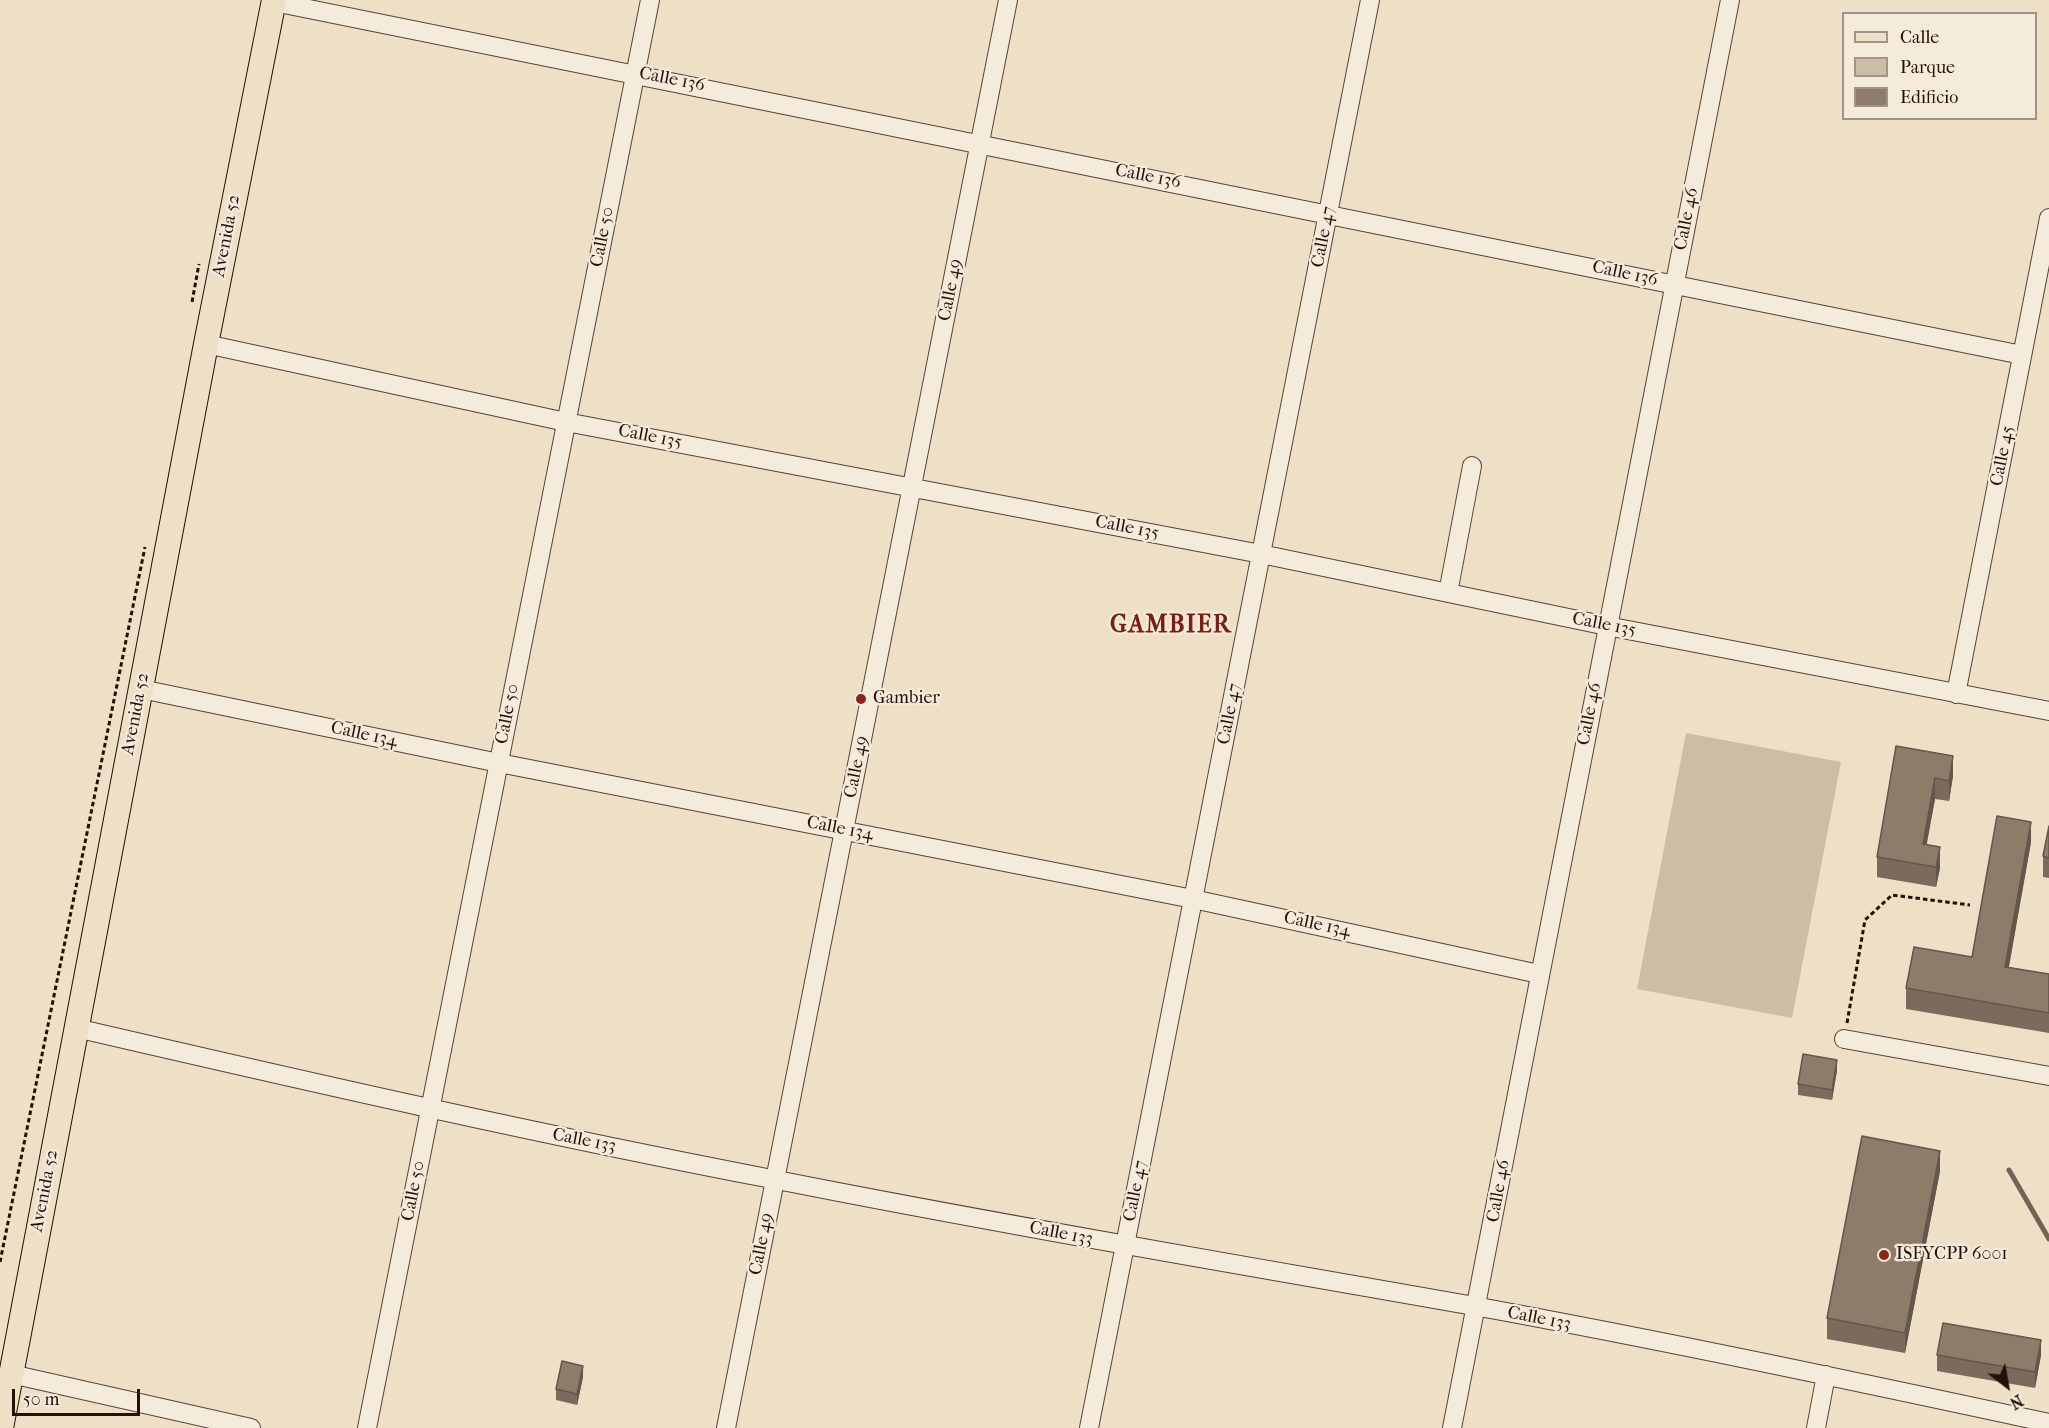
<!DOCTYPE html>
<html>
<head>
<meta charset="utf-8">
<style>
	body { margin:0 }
	#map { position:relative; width:2049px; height:1428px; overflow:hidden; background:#eee0c7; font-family:"IM FELL French Canon",serif }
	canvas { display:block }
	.legend { position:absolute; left:1842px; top:12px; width:195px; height:108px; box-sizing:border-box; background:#f4ebdb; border:2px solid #a19387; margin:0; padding:8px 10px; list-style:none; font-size:18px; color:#251008 }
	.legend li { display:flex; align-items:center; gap:12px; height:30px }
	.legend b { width:30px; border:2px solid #a19387 }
	.north { position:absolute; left:1977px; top:1356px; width:60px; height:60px; -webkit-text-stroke:4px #f4ebdb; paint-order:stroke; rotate:149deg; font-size:16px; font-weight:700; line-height:24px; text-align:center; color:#251008 }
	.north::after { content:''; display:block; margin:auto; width:21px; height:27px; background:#251008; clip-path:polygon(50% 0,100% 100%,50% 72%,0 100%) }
	.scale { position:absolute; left:12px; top:1389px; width:128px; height:27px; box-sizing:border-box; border:3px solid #251008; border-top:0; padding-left:8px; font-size:18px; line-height:21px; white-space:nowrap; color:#251008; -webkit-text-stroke:4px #f4ebdb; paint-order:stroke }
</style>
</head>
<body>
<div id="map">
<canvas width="2049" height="1428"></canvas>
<ul class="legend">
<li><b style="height:8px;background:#eee0c7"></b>Calle</li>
<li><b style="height:16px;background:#ccbda7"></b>Parque</li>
<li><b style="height:16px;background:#8e7c6b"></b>Edificio</li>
</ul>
<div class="north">N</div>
<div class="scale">50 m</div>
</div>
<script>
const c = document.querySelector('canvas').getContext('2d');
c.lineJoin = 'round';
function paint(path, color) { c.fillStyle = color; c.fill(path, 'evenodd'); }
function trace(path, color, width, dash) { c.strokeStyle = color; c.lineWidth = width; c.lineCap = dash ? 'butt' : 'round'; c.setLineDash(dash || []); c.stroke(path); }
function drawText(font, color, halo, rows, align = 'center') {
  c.font = font + ' "IM FELL French Canon",serif'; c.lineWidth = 4.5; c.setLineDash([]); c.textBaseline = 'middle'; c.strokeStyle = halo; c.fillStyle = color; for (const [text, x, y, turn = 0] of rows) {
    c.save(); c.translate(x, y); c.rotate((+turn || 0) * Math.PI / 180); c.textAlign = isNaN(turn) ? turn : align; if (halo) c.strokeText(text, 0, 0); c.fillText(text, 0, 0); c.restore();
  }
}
paint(new Path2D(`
	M1686,733l155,29 -49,256 -155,-29z`), '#ccbda7');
trace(new Path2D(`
	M2009,1170l40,69`), '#756254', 5);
const minor = new Path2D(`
	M274,2l1748,353
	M206,344l360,78 695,132 346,72 442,85
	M1448,593l24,-127
	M141,689l358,74 694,136 346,75
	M1956,694l93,-476
	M76,1028c233,54 466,107 701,152 232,46 465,85 697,126 192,35 384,76 575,117
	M1844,1039l205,37
	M11,1374l240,54
	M367,1428l283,-1428
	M726,1428l282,-1428
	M1089,1428l281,-1428
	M1452,1428l278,-1428
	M1816,1428l10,-53`);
const major = new Path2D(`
	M1,1428l205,-1084 68,-344`);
trace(minor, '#574438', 20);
trace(major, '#251008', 26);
trace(new Path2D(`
	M192,302l7,-38
	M1847,1023l18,-103 27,-25 78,10
	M0,1262l145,-715`), '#251008', 3, [4.5, 3]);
trace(minor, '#f4ebdb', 18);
trace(major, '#eee0c7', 24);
paint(new Path2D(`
	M1896,746l57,30 -4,25 -14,-2 -9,46 14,23 -4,19 -59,-10v-20z
	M2049,826v52l-6,-1v-21z
	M2031,842l-22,125 40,7v59l-143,-24v-21l66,-31z
	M1837,1070l-5,30 -34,-5v-11z
	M1940,1171l-35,182 -78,-14v-21z
	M1937,1355h104l-6,33 -98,-17z
	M583,1377l-6,28 -21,-5v-11z`), '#7a6b5c');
paint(new Path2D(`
	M1953,756v20l-4,25v-20z
	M1935,778v21l-12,66v-21z
	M2031,822v20l-26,145v-20z
	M1940,847v21l-4,19v-20z
	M1837,1060v10l-5,30v-10z
	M1940,1151v20l-35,182v-20z
	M2041,1340v15l-6,33v-16z
	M583,1366v11l-6,28v-11z`), '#63574b');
const building = new Path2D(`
	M1896,746l57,10 -4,25 -14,-3 -12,66 17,3 -4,20 -59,-10z
	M1997,816l34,6 -26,145 44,7v39l-143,-25 8,-41 58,10z
	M2049,826v32l-6,-2z
	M1803,1054l34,6 -5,30 -34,-6z
	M1862,1136l78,15 -35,182 -78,-15z
	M1943,1323l98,17 -6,32 -98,-17z
	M562,1361l21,5 -6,28 -21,-5z`);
paint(building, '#8e7c6b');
trace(building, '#63574b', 1.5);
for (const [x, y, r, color] of [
	[861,699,6,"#8f2418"],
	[1884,1255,6,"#8f2418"]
]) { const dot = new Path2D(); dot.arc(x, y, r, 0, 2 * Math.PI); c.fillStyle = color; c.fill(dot); trace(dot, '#f4ebdb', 2); }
drawText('18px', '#251008', '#f4ebdb', [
	["Calle 136",672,80,11],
	["Calle 136",1148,177,11],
	["Calle 46",1687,219,-79],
	["Avenida 52",227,236,-79],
	["Calle 50",603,237,-79],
	["Calle 47",1324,237,-79],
	["Calle 136",1625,274,12],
	["Calle 49",951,290,-79],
	["Calle 135",650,437,11],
	["Calle 45",2003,456,-79],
	["Calle 135",1127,528,11],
	["Calle 135",1604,625,11],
	["Avenida 52",136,714,-79],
	["Calle 50",508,714,-79],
	["Calle 47",1230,714,-79],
	["Calle 46",1590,714,-79],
	["Calle 134",364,735,12],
	["Calle 49",857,767,-79],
	["Calle 134",840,829,11],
	["Calle 134",1317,925,12],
	["Calle 133",584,1141,11],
	["Avenida 52",45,1191,-79],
	["Calle 50",414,1191,-79],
	["Calle 47",1136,1191,-79],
	["Calle 46",1499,1191,-80],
	["Calle 133",1061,1234,11],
	["Calle 49",762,1244,-79],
	["Calle 133",1539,1319,11]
]);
drawText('18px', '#251008', '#f4ebdb', [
	["Gambier",873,699],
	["ISFYCPP 6001",1896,1255]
], 'left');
c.letterSpacing = '1.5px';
drawText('bold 24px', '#7a1f14', '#f4ebdb', [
	["GAMBIER",1171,626]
]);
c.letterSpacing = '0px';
</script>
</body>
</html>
